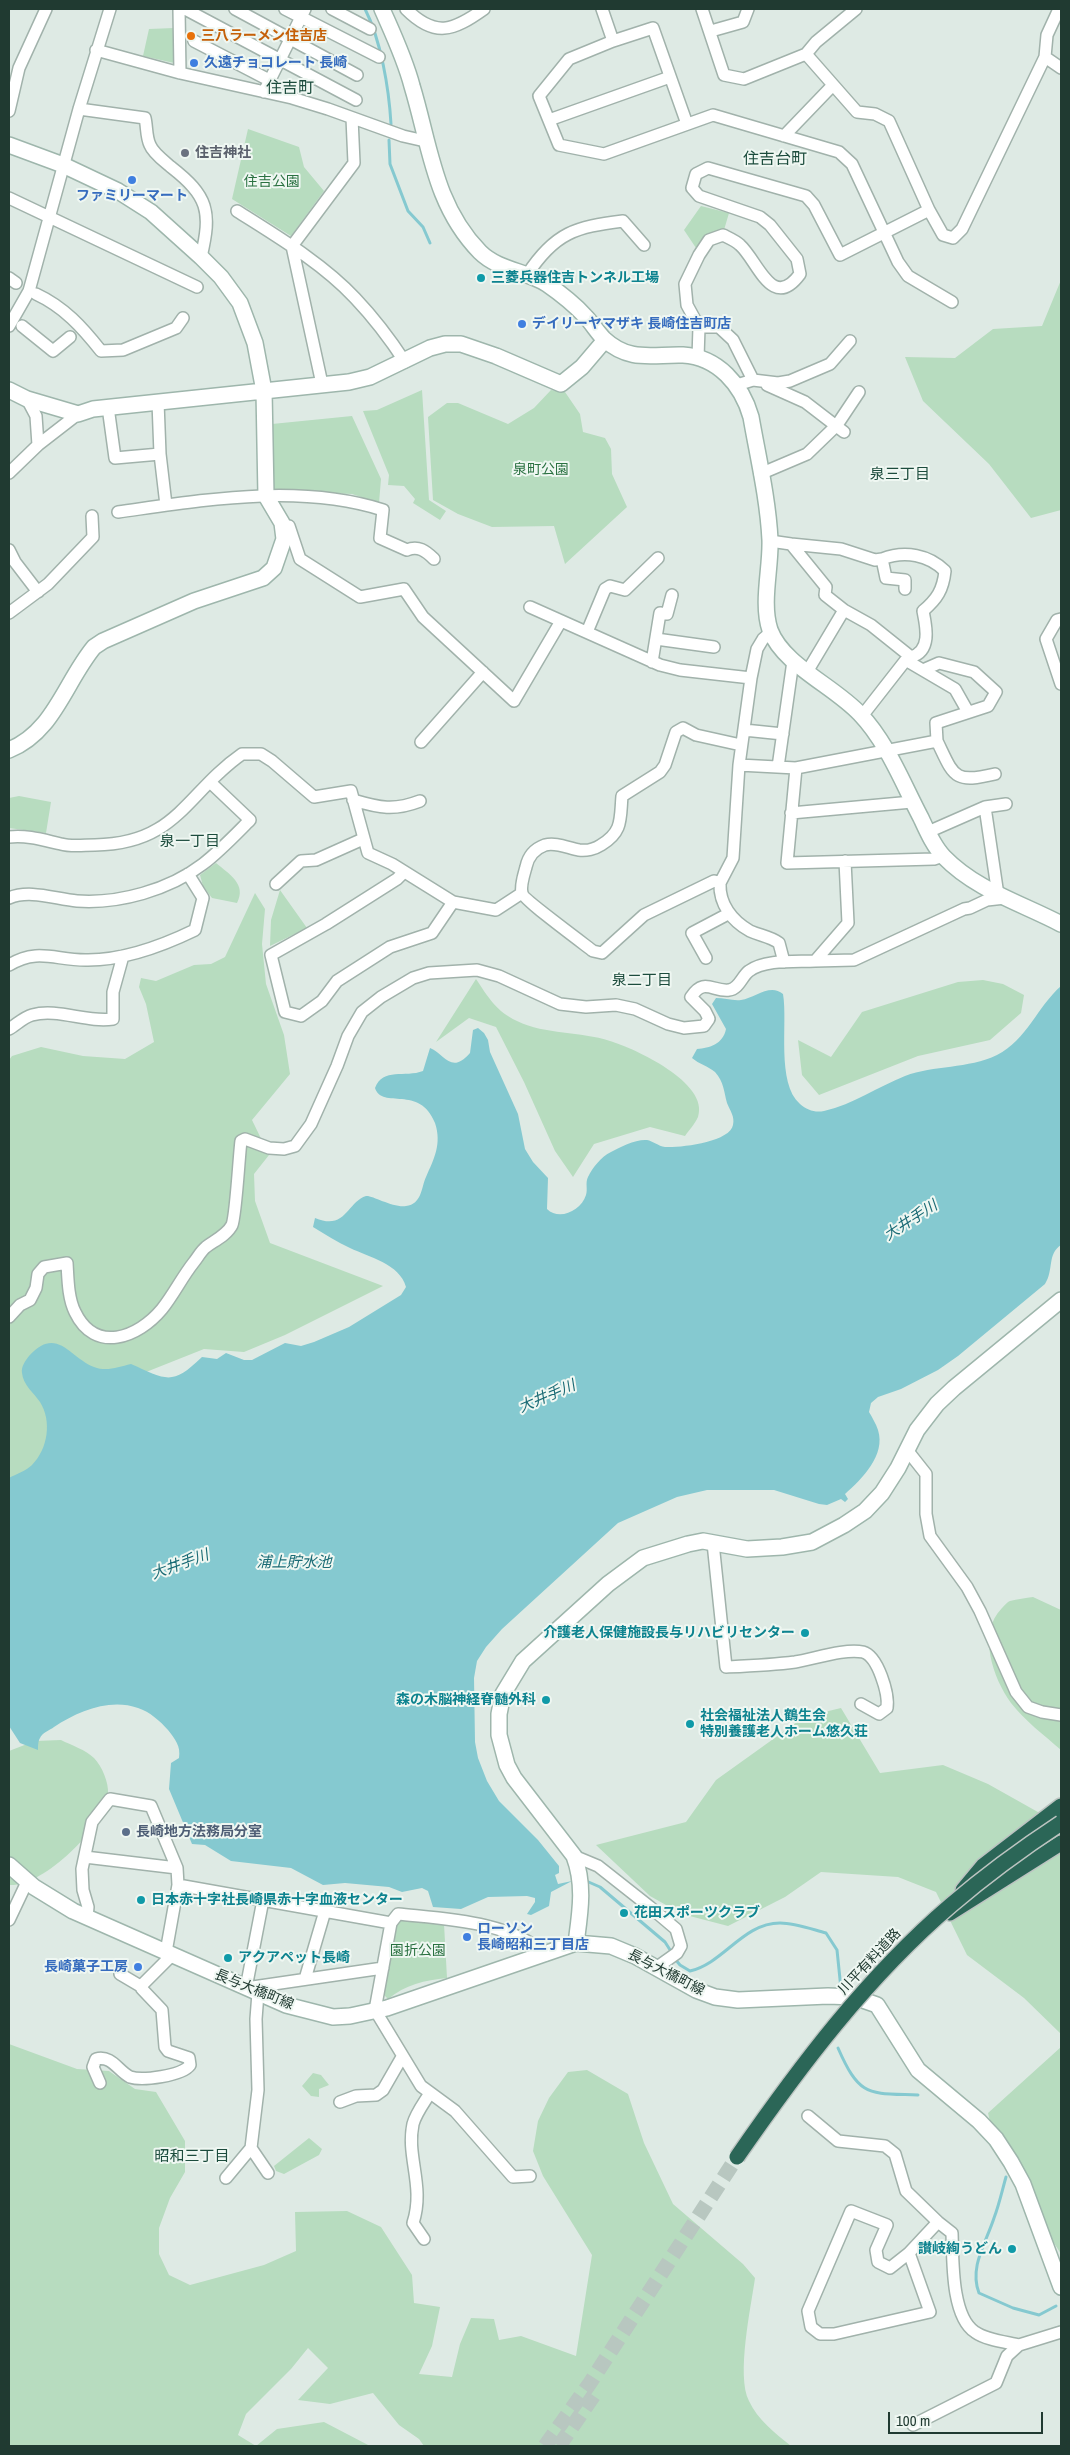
<!DOCTYPE html>
<html>
<head>
<meta charset="utf-8">
<style>
	body { margin:0 }
	#map { position:relative; width:1070px; height:2455px; overflow:hidden; background:#deeae4; font-family:"Archivo Narrow",sans-serif }
	canvas { display:block }
	.frame { position:absolute; inset:0; border:10px solid #203a31; pointer-events:none }
	.scale { position:absolute; left:888px; top:2412px; width:155px; height:22px; box-sizing:border-box; border:2px solid #203a31; border-top:0; padding-left:6px; font-size:15px; line-height:18px; white-space:nowrap; color:#203a31; -webkit-text-stroke:4px #eff7f2; paint-order:stroke }
</style>
</head>
<body>
<div id="map">
<canvas width="1070" height="2455"></canvas>
<div class="frame"></div>
<div class="scale">100 m</div>
</div>
<script>
const c = document.querySelector('canvas').getContext('2d');
c.lineJoin = 'round';
function paint(path, color) { c.fillStyle = color; c.fill(path, 'evenodd'); }
function trace(path, color, width, dash) { c.strokeStyle = color; c.lineWidth = width; c.lineCap = dash ? 'butt' : 'round'; c.setLineDash(dash || []); c.stroke(path); }
function drawText(font, color, halo, rows, align = 'center') {
  c.font = font + ' "Archivo Narrow","Noto Sans JP",sans-serif'; c.lineWidth = 4; c.setLineDash([]); c.textBaseline = 'middle'; c.strokeStyle = halo; c.fillStyle = color; for (const [text, x, y, turn = 0] of rows) {
    c.save(); c.translate(x, y); c.rotate((+turn || 0) * Math.PI / 180); c.textAlign = isNaN(turn) ? turn : align; if (halo) c.strokeText(text, 0, 0); c.fillText(text, 0, 0); c.restore();
  }
}
paint(new Path2D(`
	M174,28v35l-31,-7 6,-27z
	M248,129l51,18 5,20 20,24 -33,45 -59,-37z
	M701,206l28,7 -5,17c-14,3 -20,8 -28,18l-12,-18z
	M1061,280v230l-30,8 -42,-54 -66,-63 -18,-44 50,1 38,-29 49,-3z
	M422,390l7,110 17,11 -6,9 -27,-17 2,-4 -11,-13 -16,-1 1,-10 -26,-64 14,-1z
	M551,390l14,2 15,22 3,18 22,6 6,11 1,25 15,33 -62,57 -11,-38 -62,1 -34,-13 -25,-14 -5,-83 19,-14h11l50,21 26,-16z
	M352,416l29,63 -2,24 -27,-9 -80,-3v-67z
	M19,796l32,6 -5,31 -37,-5v-30z
	M216,863c13,11 31,21 21,40l-25,-5 -9,-12 -3,-11z
	M280,890l27,38 -37,18 1,-26z
	M255,893l10,16 -3,35 4,40 18,51 6,39 -38,46 17,35 -15,19 1,27 15,42 113,43 -98,49 -41,17 -40,-3 -78,31 -60,28 -31,64 -26,11v-423l3,-4 29,-9 42,9 42,3 29,-17 -8,-38 -7,-17 2,-9 15,3 38,-16 17,-1 14,-7z
	M476,979c12,18 21,33 41,42 29,14 63,10 93,20 24,7 100,42 88,76 -3,7 -9,13 -13,19l-35,-9 -56,17 -21,33 -18,-26 -31,-69 -28,-55 -27,-9 -33,24z
	M983,980l20,4 21,11 -3,18 -31,27 -72,16 -99,39 -17,-20 -4,-35 33,17 31,-45 96,-30z
	M1033,1597l28,13v140c-17,-15 -36,-29 -50,-47 -18,-25 -34,-70 -9,-95 2,-2 5,-6 8,-7 7,-2 16,-3 23,-4z
	M841,1708l39,65 63,-8 45,19 73,41v209l-37,-36 -57,-43 -31,-63 -38,-15 -77,-5 -36,25 -57,29 -46,-12 -32,-18 -54,-51 90,-23 30,-42 88,-63z
	M61,1740c10,5 25,10 33,18 8,8 15,25 14,36 -4,34 -65,93 -99,91v-134l26,-10z
	M401,1918l43,6 3,54c-22,2 -42,7 -59,21l-4,-4 11,-70z
	M9,2044l68,25 32,2 26,18 21,3 29,49v31l-15,26 -11,30v26l10,21 21,10 74,-20 32,-14 -1,-39 52,-1 34,16 31,48 2,28 26,4 -8,39 -13,28 33,3 8,-33 11,-26 23,1 5,21 22,-4 55,20 16,-101 -49,-79 -10,-25 5,-30 11,-23 19,-26 19,-2 41,24 16,49 29,61 70,60 12,14c-4,29 -19,98 -6,123 8,18 27,33 42,45h-367l-5,-7 -20,-14 -26,-32 -43,11 -32,-4 30,-32 -20,-20 -17,21 -45,45 -8,21 18,11 21,-17 47,-7 46,24h-361z
	M1061,2047v207l-17,-27 -50,-88 -6,-26z
	M313,2073l8,2 8,10 -10,4v8l-8,-1 -9,-10z
	M309,2138l13,11 -3,6 -35,19 -8,-3 -2,-5z`), '#b7dcbf');
paint(new Path2D(`
	M1061,986v259c-14,9 -7,25 -16,39l-87,72 -20,14 -37,19 -23,8 -7,6 -2,9c3,5 7,12 9,18 8,25 -16,49 -33,64l3,5 -3,3 -4,-3 -14,6 -8,-1 -45,-14h-67l-30,7 -59,26 -116,106 -16,18 -9,14 -3,17 1,64 3,16 9,23 12,20 39,39 21,26v7l-4,2 3,9 14,-3 -21,11 -2,14 -18,9 -4,-1 8,-12v-4l-8,-2 -39,1 -27,12 -28,-2 -5,-16 -6,-3 -20,4 -13,-5 -44,-4 -22,2 -32,-17 -60,-7 -26,-16 -13,-1 -23,-55 2,-26 8,-5c2,-12 -4,-19 -11,-28 -8,-9 -18,-18 -30,-22 -28,-10 -60,3 -84,19 -4,3 -12,6 -14,11 -2,3 -2,9 -2,12l-18,-7 -11,-17v-248c7,-4 17,-7 23,-13 16,-16 20,-44 8,-63 -6,-9 -17,-17 -18,-29 -1,-6 3,-12 7,-17 28,-31 41,2 65,11 13,5 24,0 37,-3 36,16 41,22 71,-7l15,2 9,-6 18,7h8l33,-17 16,3 13,-4 35,-15 52,-32 5,-8c-6,-23 -37,-30 -56,-39 -13,-6 -25,-14 -37,-21l2,-9c31,13 32,-16 51,-22 6,-1 27,12 40,10 16,-2 15,-18 20,-29 8,-18 16,-33 9,-54 -15,-39 -53,-13 -60,-35 8,-21 30,-10 48,-17l7,-23c15,6 21,27 40,5l3,-23 5,-2 6,5 4,7 2,12 28,62 7,35 8,13 15,16 -1,31c12,12 34,2 39,-14 2,-6 -1,-12 2,-18 5,-10 13,-20 23,-25 9,-5 25,-13 36,-12 6,1 11,6 18,7 15,1 65,-5 68,-22 2,-9 -3,-14 -6,-22 -3,-11 -3,-21 -12,-31 -7,-6 -16,-8 -23,-14l5,-9c13,-1 26,-5 29,-20l-14,-25 4,-6c8,0 17,3 25,2 14,-2 29,-17 42,-6 5,29 -7,89 17,110 7,6 15,9 24,7 30,-7 53,-24 81,-35 29,-11 63,-7 92,-21 30,-15 40,-48 64,-69z`), '#85c9d0');
trace(new Path2D(`
	M365,9c16,31 24,80 26,115
	M389,140l1,24 18,47 15,16 7,16
	M584,1880l16,7 65,55 7,11
	M675,1959l5,6 10,6c34,-8 53,-48 90,-48 15,0 31,6 46,10l11,17 4,39
	M838,2048c22,50 30,45 80,47
	M1006,2177c-4,14 -7,28 -12,41 -8,25 -25,49 -15,75l34,15 26,7 17,-9`), '#85c9d0', 3);
trace(new Path2D(`
	M545,2446l45,-63 147,-226
	M559,2446l35,-51`), '#b8c7c0', 15, [15, 8]);
const street = new Path2D(`
	M179,9l1,64
	M185,9l171,91
	M235,9l122,66
	M285,9l94,48
	M332,9l38,20
	M406,9c29,29 47,22 78,0
	M602,9l11,32
	M702,9l22,66 20,4 62,-25
	M711,31l32,-9 5,-13
	M194,41l75,39
	M96,50l84,23 112,25 36,11 75,27 22,5
	M1045,57l16,11
	M264,92l41,-83
	M79,109l66,9c2,8 1,19 5,27 3,8 14,16 21,22 37,29 41,44 30,90
	M9,111l10,-43 27,-59
	M549,120l121,-43
	M687,124l-34,-96 -40,13 -44,18 -30,37 20,49 45,9 109,-39 126,37 13,12 46,98 10,14 44,26
	M784,136l49,-51
	M9,198l188,89
	M929,210l14,25 10,3 9,-9 83,-172 2,-22 12,-26
	M237,211c41,26 85,52 118,87 19,20 35,41 50,64
	M527,275c28,-43 49,-48 96,-54l21,24
	M9,278l7,5
	M36,294c28,13 46,33 65,57l22,-1 53,-22 7,-10
	M9,326l20,-35 50,-182 31,-100
	M22,326l31,25 17,-14
	M699,327h20l14,13 20,40 -16,5
	M698,358l1,-31 -12,-22 -2,-21 14,-29 10,-15 14,-5c6,3 13,6 17,10 18,16 32,67 60,29l-3,-15 -27,-34 -10,-8 -61,-21 -7,-8 4,-14 12,-6 98,28 8,9 26,50 89,-45 -40,-89 -14,-7 -18,-2 -51,-58 10,-12 40,-33
	M753,380l25,3 12,-2 40,-17 20,-23
	M322,384l-30,-138 62,-83 -2,-45
	M767,385l38,17 39,30
	M27,399l9,17 2,29
	M158,402l2,52 6,51
	M108,407l7,51 45,-4
	M9,473l29,-28 40,-31
	M760,474l47,-20 30,-29 22,-33
	M118,512c86,-12 180,-29 265,-2l-3,28 27,12c11,-5 19,1 27,9
	M289,526l11,33 60,38 44,-8 19,28 91,84 47,-80
	M770,541l21,3 35,43 -1,8 19,15 27,15 40,32 -6,4 -43,55
	M791,544l50,5 34,11 7,-1 4,19 19,2v9
	M9,550l6,12 23,30
	M882,559c23,-9 47,-4 63,12 -2,19 -8,28 -22,40 3,15 9,40 -12,46l-2,5 46,27 13,23
	M530,607l130,58 20,5 71,8
	M9,613l39,-29 45,-47 -1,-21
	M1061,619l-4,1 -11,19 15,45
	M587,632l18,-43 5,-3 15,4 33,-32
	M656,639l58,8
	M652,662l8,-49 7,1 5,-19
	M807,672l37,-62
	M744,730l39,4
	M937,741c17,35 16,43 58,33
	M421,742l62,-70
	M741,745l-45,-10 -13,-7 -7,4 -11,33 -5,7 -38,24c-2,23 1,36 -21,49 -6,4 -15,6 -22,5 -11,-2 -23,-8 -34,-5 -11,4 -17,12 -19,22 -2,7 -6,19 -4,26 1,6 62,51 71,58l9,2 42,-38 70,-34 6,2 13,-25 6,-93 12,-87 6,-29 6,-10 8,-7
	M739,765l57,3 141,-27 -1,-18 52,-17 8,-14 -22,-20 -35,-9 -16,7
	M778,767l15,-106
	M796,768l-9,95 147,-4 9,-3
	M353,800c27,8 41,11 67,1
	M985,807l13,88
	M791,813l121,-11
	M928,832l57,-25 21,-3
	M9,837c19,-2 34,3 52,7 10,3 23,1 34,1 82,-1 91,-52 147,-91h19l11,7 42,36 37,-6 17,62 24,11 61,38 43,8 26,-17
	M845,861l3,62 -33,38 39,-1 110,-51 6,-1 17,-8 18,-2
	M404,872l-7,7 -71,45 -55,31 14,57 16,4 21,-15 15,-20 53,-34 42,-14 21,-31
	M720,883c-1,21 12,38 30,48 11,5 19,5 29,12l5,19
	M276,884l25,-23 15,-1 47,-21
	M9,898c21,-9 46,1 68,3 42,3 92,-11 126,-37 17,-13 32,-29 47,-44l-40,-38
	M706,958l-14,-25 36,-19
	M9,965c30,-18 47,-4 79,-5 37,0 74,-14 107,-30l8,-32 -15,-24
	M9,1029c7,-4 15,-12 23,-14 26,-7 55,8 81,4v-27l10,-36
	M9,1317l11,-12 10,-5 6,-12 2,-14 6,-7 23,-4c1,16 1,35 8,49 20,42 63,26 87,-3 12,-15 20,-32 32,-47 4,-5 7,-11 12,-15 8,-6 21,-12 26,-22 4,-10 7,-69 9,-84l4,-2 24,9 15,1 11,-3 16,-22 26,-58 11,-30 14,-24 19,-15 32,-19 16,-5 48,-3 22,6 61,28 26,3 30,-2 19,4 33,15 16,4 20,-2 5,-7 -4,-8 -14,-14c13,-20 22,-5 38,-7 10,-1 13,-14 20,-19 16,-12 47,-9 66,-10
	M907,1450l19,24v40l4,22 37,51 13,24 36,81 12,15 14,5 19,3
	M713,1543l13,124c22,-1 46,-2 69,-5 19,-3 50,-14 68,-10 15,4 26,42 24,56l-8,6 -18,-10
	M574,1856l24,10 52,41 26,22 5,17 -4,7 -21,15
	M85,1857l92,11
	M178,1885l213,38 -16,87 46,76 34,25 58,66 17,-1
	M263,1900l-17,88 137,-20
	M87,1917l1,-10 -5,-17 -1,-21 10,-47 18,-23 41,7 26,62 1,17 -12,67
	M9,1920l18,-38
	M391,1923l7,-9c46,5 113,7 148,41
	M120,1974l22,13
	M305,1979l20,-68
	M100,2083l-7,-16 3,-8c16,-4 22,12 34,18 12,4 52,-1 60,-12l-1,-7 -21,-7 -3,-4 -3,-37 -20,-21 1,-5 29,-29
	M340,2102l16,-6 20,-1 7,-5 19,-33
	M808,2116l30,25 47,5 10,8 11,37 32,31 14,11c1,26 -1,83 23,99 11,8 31,10 44,13
	M251,2148l17,25
	M226,2178l25,-30 7,-58 -2,-71 2,-26
	M851,2211l36,14 -11,25 2,12 12,6 19,-15 21,59 -96,22h-14l-9,-7 -3,-16z
	M424,2239l-11,-16c12,-37 -7,-66 0,-99 3,-11 11,-21 17,-31
	M909,2253l29,-31
	M913,2425l83,-42 11,-27 12,-11 42,-13`);
const secondary = new Path2D(`
	M382,9c11,25 23,50 30,77 18,59 22,119 68,166 18,18 46,19 67,32 13,9 27,20 38,32 7,7 12,16 19,23 26,24 49,15 79,16 35,2 59,30 68,62 7,40 17,82 19,123 1,28 -9,63 0,90 13,35 64,56 90,84 27,28 43,70 61,104 6,13 13,29 23,39 32,33 77,46 117,67
	M9,145l54,20 55,26 33,21 50,45 20,20 19,26 15,40 9,48 2,105 16,27 2,16 -10,29 -11,10 -69,23 -91,40 -9,6c-29,35 -40,85 -85,103
	M9,390l18,9 51,15 15,-5 256,-27 21,-5 60,-29 15,-4h16l35,12 65,28 21,-17 23,-27
	M9,1865l25,22 39,24 213,94 47,12 17,-1 37,-8 189,-65 35,3 24,10 61,34 19,7 23,3 90,-4 26,1 23,8 41,65 61,51 17,18 15,23 12,22 38,103
	M576,1943c4,-30 9,-58 -2,-87l-60,-78 -7,-13 -8,-30v-21l4,-20 20,-33 85,-77 35,-26 45,-14 15,-3 44,8 35,-2 30,-5 32,-17 21,-14 17,-18 16,-25 19,-38 20,-26 17,-16 107,-88`);
const highway = new Path2D(`
	M963,1890l20,-24 78,-60
	M950,1913l111,-70`);
trace(street, '#a1b2ab', 14);
trace(secondary, '#9eb6ac', 18);
trace(highway, '#bcc4c1', 18);
trace(street, '#fff', 11);
trace(secondary, '#fff', 15);
trace(highway, '#2b6657', 15);
const highwayBridge = new Path2D(`
	M737,2157c63,-91 130,-180 214,-252 35,-30 72,-57 110,-82`);
trace(highwayBridge, '#bcc4c1', 18, []);
trace(highwayBridge, '#2b6657', 15);
for (const [x, y, r, color] of [
	[191,36,5,"#e8710a"],
	[194,63,5,"#3f7fe0"],
	[185,153,5,"#6b7280"],
	[132,180,5,"#3f7fe0"],
	[481,278,5,"#0f9aa8"],
	[522,324,5,"#3f7fe0"],
	[805,1633,5,"#0f9aa8"],
	[546,1700,5,"#0f9aa8"],
	[690,1724,5,"#0f9aa8"],
	[126,1832,5,"#5c6f8a"],
	[141,1900,5,"#0f9aa8"],
	[624,1913,5,"#0f9aa8"],
	[467,1937,5,"#3f7fe0"],
	[228,1958,5,"#0f9aa8"],
	[138,1967,5,"#3f7fe0"],
	[1012,2249,5,"#0f9aa8"]
]) { const dot = new Path2D(); dot.arc(x, y, r, 0, 2 * Math.PI); c.fillStyle = color; c.fill(dot); trace(dot, '#eff7f2', 2); }
drawText('bold 14px', '#c56008', '#eff7f2', [
	["三八ラーメン住吉店",201,36]
], 'left');
drawText('bold 14px', '#366cbe', '#eff7f2', [
	["久遠チョコレート 長崎",204,63],
	["ファミリーマート",132,196,"center"],
	["デイリーヤマザキ 長崎住吉町店",532,324],
	["ローソン",477,1929],
	["長崎昭和三丁目店",477,1945],
	["長崎菓子工房",128,1967,"right"]
], 'left');
drawText('bold 14px', '#5b616d', '#eff7f2', [
	["住吉神社",195,153]
], 'left');
drawText('14px', '#2a7141', '#eff7f2', [
	["住吉公園",272,182],
	["泉町公園",541,470],
	["園折公園",418,1951]
]);
drawText('bold 14px', '#0d838f', '#eff7f2', [
	["三菱兵器住吉トンネル工場",491,278],
	["介護老人保健施設長与リハビリセンター",795,1633,"right"],
	["森の木脳神経脊髄外科",536,1700,"right"],
	["社会福祉法人鶴生会",700,1716],
	["特別養護老人ホーム悠久荘",700,1732],
	["日本赤十字社長崎県赤十字血液センター",151,1900],
	["花田スポーツクラブ",634,1913],
	["アクアペット長崎",238,1958],
	["讃岐絢うどん",1002,2249,"right"]
], 'left');
drawText('bold 14px', '#4e5e75', '#eff7f2', [
	["長崎地方法務局分室",136,1832]
], 'left');
drawText('14px', '#203a31', '#eff7f2', [
	["川平有料道路",870,1962,-47],
	["長与大橋町線",666,1973,27],
	["長与大橋町線",254,1990,22]
]);
drawText('15px', '#1c4c3d', '#eff7f2', [
	["泉三丁目",900,475],
	["泉一丁目",190,842],
	["泉二丁目",642,981],
	["昭和三丁目",192,2157]
]);
drawText('italic 15px', '#1a6b75', '#eff7f2', [
	["大井手川",911,1221,-33],
	["大井手川",547,1397,-23],
	["浦上貯水池",294,1563],
	["大井手川",180,1565,-20]
]);
drawText('16px', '#1c4c3d', '#eff7f2', [
	["住吉町",290,89],
	["住吉台町",775,160]
]);
</script>
</body>
</html>
